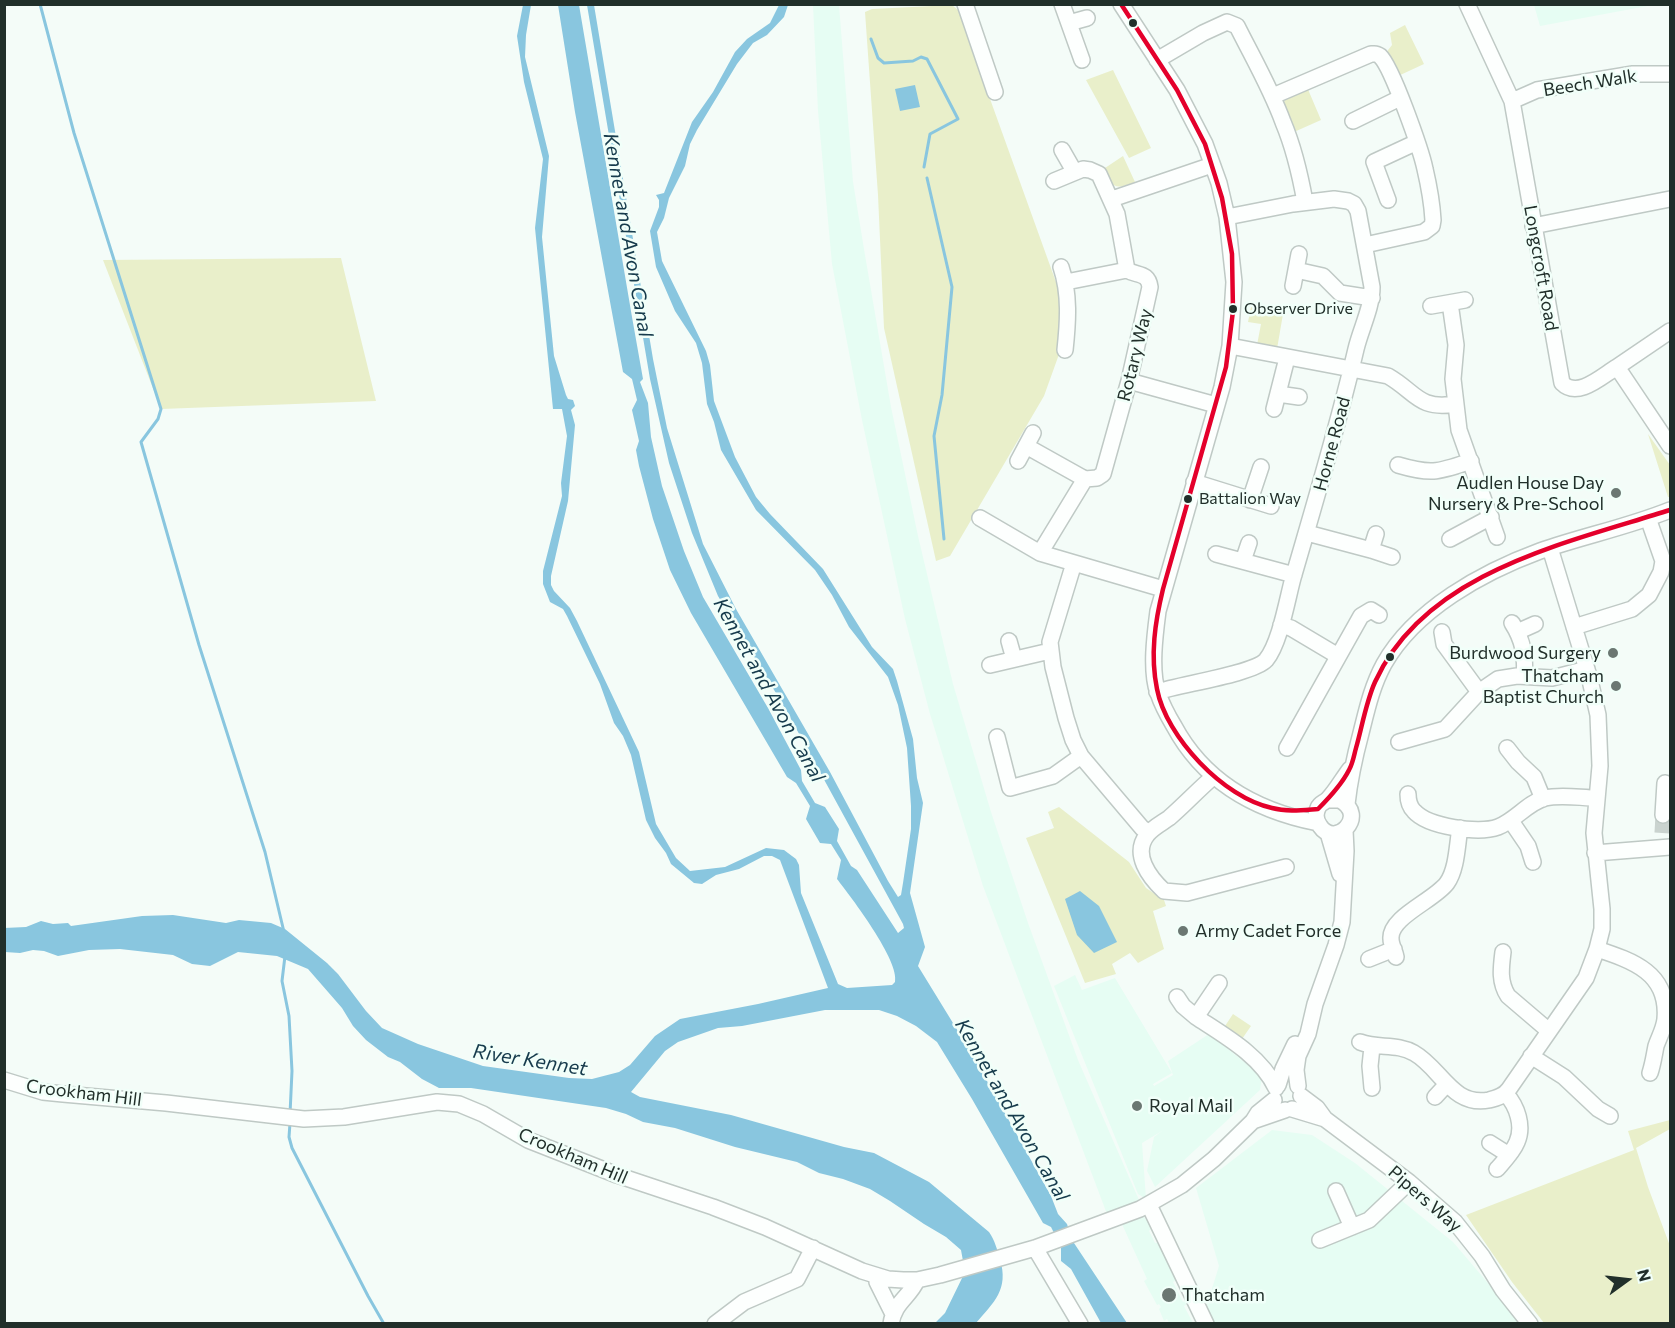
<!DOCTYPE html>
<html>
<head>
<meta charset="utf-8">
<style>
	body { margin:0 }
	#map { position:relative; width:1675px; height:1328px; overflow:hidden; background:#f4fcf8; font-family:Commissioner,sans-serif }
	canvas { display:block }
	.frame { position:absolute; inset:0; border:6px solid #212f2a; pointer-events:none }
	.north { position:absolute; left:1597px; top:1250px; width:60px; height:60px; -webkit-text-stroke:4px #f1fff9; paint-order:stroke; rotate:75deg; font-size:16px; font-weight:700; line-height:24px; text-align:center; color:#212f2a }
	.north::after { content:''; display:block; margin:auto; width:21px; height:27px; background:#212f2a; clip-path:polygon(50% 0,100% 100%,50% 72%,0 100%) }
</style>
</head>
<body>
<div id="map">
<canvas width="1675" height="1328"></canvas>
<div class="frame"></div>
<div class="north">N</div>
</div>
<script>
const c = document.querySelector('canvas').getContext('2d');
c.lineJoin = 'round';
function paint(path, color) { c.fillStyle = color; c.fill(path, 'evenodd'); }
function trace(path, color, width, dash) { c.strokeStyle = color; c.lineWidth = width; c.lineCap = dash ? 'butt' : 'round'; c.setLineDash(dash || []); c.stroke(path); }
function drawText(font, color, halo, rows, align = 'center') {
  c.font = font + ' Commissioner,sans-serif'; c.lineWidth = 5; c.setLineDash([]); c.textBaseline = 'middle'; c.strokeStyle = halo; c.fillStyle = color; for (const [text, x, y, turn = 0] of rows) {
    c.save(); c.translate(x, y); c.rotate((+turn || 0) * Math.PI / 180); c.textAlign = isNaN(turn) ? turn : align; if (halo) c.strokeText(text, 0, 0); c.fillText(text, 0, 0); c.restore();
  }
}
paint(new Path2D(`
	M813,5h26l14,177 12,73 26,152 27,129 35,148 38,128 37,111 50,137 61,140 -7,4 6,14 6,-1 4,5 3,7 -2,2 6,12 4,-1 15,29 2,9 -3,2 10,20 2,-1 2,3 -3,2 9,17h-24l-2,-4 -3,2 -5,-12 2,-2 -2,-3 -2,1 -13,-24 3,-2 -31,-68 -9,3 -124,-328 -53,-172 -25,-95 -43,-199 -30,-156 -14,-153z
	M1534,5v-1l119,1 -113,21z
	M1075,975l7,15 33,-12 57,95 -19,11 1,2 19,-11 -5,-14 41,-27 53,42 -2,14 -105,97 -8,-16 7,-34 8,-6 -20,12 4,56 -8,-5 -84,-208z
	M1272,1130l40,5 43,28 98,79 69,81h-308l-8,-15 13,-42 -23,-78z`), '#e6fdf3');
paint(new Path2D(`
	M952,5l6,5 103,286 1,50 -18,50 -94,160 -14,5 -52,-233 -6,-133 -13,-183 7,-3z
	M1405,25l19,39 -28,13 -11,-23 7,-9 -2,-12z
	M1113,70l38,78 -22,10 -43,-78z
	M1307,87l14,33 -27,12 -10,-30 1,-3z
	M1123,156l12,26c-20,8 -22,6 -33,-12z
	M341,258l35,143 -215,8 -58,-149z
	M1251,307l32,7 -6,35 -20,-4 4,-21 -13,-2z
	M1648,434l22,31v32h-2z
	M1059,807l70,55 17,26 18,12 2,6 -13,5 11,38 -26,14 -8,-10 -18,11 4,10 -31,9 -59,-145 28,-10 -6,-16z
	M1233,1014l18,12 -9,13 -17,-13z
	M1670,1120v9l-34,19 12,39 22,59v77h-126l-32,-41 -46,-67 168,-65 -6,-19z`), '#e9efca');
paint(new Path2D(`
	M523,5h8l-5,30 -1,22 24,99 -7,81 12,119 12,39 2,4 5,1 2,6 -4,4 4,15 -7,76 -17,75v9l3,6 16,17 7,13 62,131 17,72 20,34 14,13 35,-4 41,-19 18,2 12,9 3,6 2,28 37,91 9,4 45,-3 3,-3c5,-21 -44,-85 -58,-103l4,-19 -10,-16 -11,-1 -14,-24 4,-13 -14,-23 -9,-6 -96,-164 -21,-43 -17,-51 -14,-53 -3,-16 3,-9 -7,-31 5,-10 -5,-21 -9,-7 -48,-260 -17,-107h21l53,312 11,62 -3,3 8,21 3,34 11,49 22,65 19,46 65,111 33,62 1,11 13,22 10,4 14,22 -2,12 14,25 6,4 41,63 6,-5 -1,-4 -117,-214 -68,-114 -26,-63 -23,-70 -19,-84 -63,-374h7l59,354 14,69 36,116 33,65 94,163 58,109 10,16 3,-2 2,-12 8,-54v-23l-4,-58 -9,-43 -10,-28 -39,-50 -17,-32 -17,-25 -59,-60 -35,-60 -7,-28 -7,-18 -5,-41 -6,-20 -21,-32 -19,-44 -6,-36 9,-24v-7l-3,-5 8,-2 28,-71 21,-30 22,-40 12,-13 23,-16 9,-18h9l-4,12 -17,18 -14,8 -16,21 -40,66 -7,14 -5,22 -16,32 -5,20 -7,14 5,29 44,90 4,14 4,36 21,56 21,40 14,17 53,55 49,78 21,22 4,12 16,58 4,39 6,25 -13,90 15,54 -7,19 54,88 79,142 7,18 9,10 5,16 55,83h-26l-30,-54 -10,-8v-14l-10,-20 -8,-4 -71,-124 -35,-57 -21,-16 -19,-10 -18,-6h-54l-83,16 -24,2 -40,14 -13,9 -34,41 9,5 91,18 113,32 30,6 55,29 60,50c6,9 8,17 11,27 9,31 -6,43 -24,64h-41l10,-10 20,-41 -4,-22 -15,-13 -22,-13 -34,-23 -20,-12 -27,-10 -24,-6 -22,-11 -62,-15 -60,-19 -32,-6 -17,-8 -20,-6 -135,-20h-32l-17,-9 -22,-17 -12,-5 -22,-17 -13,-14 -11,-18 -34,-39 -31,-13 -39,-4 -28,14 -18,-2 -19,-9 -53,-6 -31,1 -31,6 -14,-5 -11,-1 -13,3 -15,-1 -1,-24 22,-1 15,-6 12,3 15,-1 3,3 71,-10 31,-1 53,8 13,-3 32,3 14,6 42,34 11,11 28,37 16,17 36,16 65,22 86,12 23,1 27,-7 11,-7 25,-29 25,-17 78,-15 70,-16 -48,-128 -8,-4h-8l-25,13 -23,6 -14,9 -8,-1 -23,-19 -5,-11 -11,-15 -9,-18 -15,-65 -8,-19 -9,-13 -14,-39 -33,-68 -4,-7 -13,-7 -7,-18v-13l19,-75 -1,-13 6,-47 -5,-27h-9l-18,-181 8,-69 -19,-77 -7,-46z
	M915,85l5,22 -20,4 -5,-22z
	M1080,891l19,15 18,36 -23,11 -17,-18 -12,-36z`), '#89c6df');
trace(new Path2D(`
	M40,4l34,129 87,276 -3,10 -17,23 58,203 66,207 19,80
	M871,39l7,19 6,5 29,-2 8,-4 6,2 31,60 -28,15 -6,33
	M927,178l25,109 -10,108 -8,41 10,103
	M285,956l-3,25 7,35 3,55 -2,43
	M290,1123l-1,14 3,11 76,148 16,28`), '#89c6df', 3);
trace(new Path2D(`
	M1662,833l1,-18`), '#cad3cf', 15, [15, 8]);
const minor = new Path2D(`
	M965,4l30,88
	M1062,4l20,56
	M1121,4l56,86 28,54 14,39 8,34 7,65 -4,64 -8,41 -64,224c-3,23 -8,60 0,82 4,12 10,23 16,33 30,56 83,85 144,97
	M1467,4l45,97 50,282c16,16 40,-7 55,-16l53,79
	M1069,23l18,-5
	M1157,60l46,-27 24,-11 10,4c16,32 34,63 46,96 11,26 17,52 22,80
	M1273,96l98,-42c5,0 5,-1 9,2 12,11 41,94 45,113 4,17 7,34 8,51l-1,6 -8,6 -59,13
	M1512,101l25,-11 96,-16h37
	M1353,121l47,-23
	M1062,150l12,21
	M1112,199l100,-34
	M1388,200l-14,-38 43,-20
	M1533,226l137,-27
	M1061,267c9,27 7,55 4,83
	M1296,270l27,6 17,17 32,5
	M1066,282l61,-12
	M1293,286l6,-32
	M1450,303l6,42 -3,34 6,51 38,107
	M1431,306l34,-6
	M1230,346l158,30c28,16 30,34 67,28
	M1617,367l53,-36
	M1129,381l87,24
	M1278,394l21,3
	M1274,409l13,-51
	M1026,446l59,33
	M1018,461l15,-28
	M1398,465c34,10 40,7 73,-4
	M1194,482l77,24
	M1250,500l11,-33
	M980,518l60,35 123,36
	M1307,533l64,17 21,7
	M1450,539l41,-22
	M1371,550l5,-16
	M1040,553l45,-74 12,-1 6,-4 26,-93 21,-94c-2,-15 -13,-11 -23,-17l-10,-56 -18,-40 -9,-4 -7,-1 -29,12
	M1216,554l78,21
	M1243,561l6,-18
	M1074,563l-24,79 3,25 13,51 7,22 8,16 61,72 6,4
	M1512,623c11,17 14,33 12,53
	M1281,625l10,3 47,28
	M1574,627l58,-18 17,-14 12,-23 2,-11 -15,-43
	M1442,632l2,12 35,48
	M1517,632l18,-8
	M1009,641l5,18
	M990,665l60,-14
	M1157,692c24,-8 96,-18 109,-32 14,-17 21,-60 27,-82 22,-76 45,-152 63,-229 5,-21 16,-41 16,-62l-14,-76 -4,-7 -6,-3 -14,-2 -41,5 -66,13
	M997,737l13,51 43,-12 28,-20
	M1399,742l46,-13 34,-37 19,-13 19,-3 35,2 35,-9
	M1287,748l74,-132 10,-6 8,5
	M1507,748l11,14 16,15 9,22
	M1213,777c-15,13 -29,28 -44,41 -7,5 -17,10 -22,17 -15,19 2,42 17,56l23,2 99,-26
	M1408,794c0,7 1,12 6,17 14,16 65,23 84,16 18,-7 29,-24 47,-29 16,-4 36,0 52,0
	M1327,800h13c29,16 -5,49 -20,26 -4,-5 -5,-12 -2,-18 2,-5 6,-5 10,-9 8,-8 15,-21 22,-30
	M1347,804c3,-27 7,-45 14,-71 6,-24 11,-47 23,-69 31,-55 99,-92 156,-113 43,-15 88,-24 130,-41
	M1663,815l2,-32
	M1511,821l17,25 5,16
	M1328,833l12,41
	M1595,853l75,-6
	M1597,949c36,12 72,24 68,70 -1,10 -6,18 -9,27 -2,10 -3,18 -6,27
	M1503,952c-2,16 -4,30 5,44l41,35
	M1396,957c-1,-6 -5,-12 -5,-18 -2,-22 44,-39 56,-56 10,-14 10,-38 13,-55
	M1369,959l25,-10
	M1219,983l-23,34c29,19 65,39 80,71
	M1177,997l6,9 13,11
	M1360,1042c18,7 37,1 54,11 27,15 38,54 75,47 8,-2 15,-4 20,-11l77,-111 11,-29 5,-20v-20l-8,-76 6,-67 -2,-51 -9,-39 -39,-128
	M1372,1047l-2,19 2,22
	M1531,1056l33,21 34,32 12,7
	M4,1080l39,12 20,2 103,9 138,16 40,-2 93,-15 22,2 24,10 45,26 89,35 96,32 52,20 97,44 26,8 15,1h14l23,-5 95,-27 105,-39 42,-24 32,-26 39,-38 32,-11
	M1278,1085l5,-16 12,-25
	M1298,1086l-2,-16 2,-14 10,-22 7,-30 21,-59 6,-23 4,-71 -1,-21
	M1301,1096l16,12 8,11 84,63 46,40 27,34 21,34 27,34
	M1435,1097l12,-13
	M1292,1109l33,10
	M1253,1121l5,-8 16,-13
	M1490,1143l19,12
	M1497,1169c7,-8 16,-17 20,-27 7,-16 0,-36 -11,-48
	M1336,1191l16,36
	M1149,1205l57,119
	M1320,1240l49,-20 40,-38
	M1035,1248l45,76
	M877,1276v6l15,30
	M715,1324l29,-22 53,-23 16,-31
	M891,1324c3,-22 19,-27 26,-44`);
trace(minor, '#bfc9c5', 18);
trace(minor, '#fdfffe', 15);
trace(new Path2D(`
	M1121,4l56,86 28,54 17,54 10,56 1,57 -7,56 -63,222c-8,33 -13,66 -6,100 9,48 67,109 115,119 15,4 31,2 46,1 11,-11 24,-25 31,-39 4,-7 5,-15 7,-22 6,-21 10,-46 19,-66 50,-110 191,-139 295,-172`), '#e4002b', 4.5);
for (const [x, y, r, color] of [
	[1133,23,5,"#212f2a"],
	[1233,309,5,"#212f2a"],
	[1616,493,6,"#6b7772"],
	[1188,499,5,"#212f2a"],
	[1613,653,6,"#6b7772"],
	[1390,657,5,"#212f2a"],
	[1616,686,6,"#6b7772"],
	[1183,931,6,"#6b7772"],
	[1137,1106,6,"#6b7772"],
	[1169,1295,8,"#6b7772"]
]) { const dot = new Path2D(); dot.arc(x, y, r, 0, 2 * Math.PI); c.fillStyle = color; c.fill(dot); trace(dot, '#f1fff9', 2); }
drawText('16px', '#212f2a', '#f1fff9', [
	["Observer Drive",1244,309],
	["Battalion Way",1199,499]
], 'left');
drawText('18px', '#212f2a', '#f1fff9', [
	["Beech Walk",1590,83,-9],
	["Longcroft Road",1541,268,80],
	["Rotary Way",1135,355,-76],
	["Horne Road",1332,444,-75],
	["Crookham Hill",84,1093,7],
	["Crookham Hill",573,1156,23],
	["Pipers Way",1425,1199,41]
]);
drawText('18px', '#212f2a', '#f1fff9', [
	["Audlen House Day",1604,483],
	["Nursery & Pre-School",1604,504],
	["Burdwood Surgery",1601,653],
	["Thatcham",1604,676],
	["Baptist Church",1604,697],
	["Army Cadet Force",1195,931,"left"],
	["Royal Mail",1149,1106,"left"],
	["Thatcham",1182,1295,"left"]
], 'right');
drawText('italic 20px', '#163b4c', '#f1fff9', [
	["Kennet and Avon Canal",628,235,80],
	["Kennet and Avon Canal",769,690,61],
	["River Kennet",530,1060,9],
	["Kennet and Avon Canal",1012,1110,60]
]);
</script>
</body>
</html>
